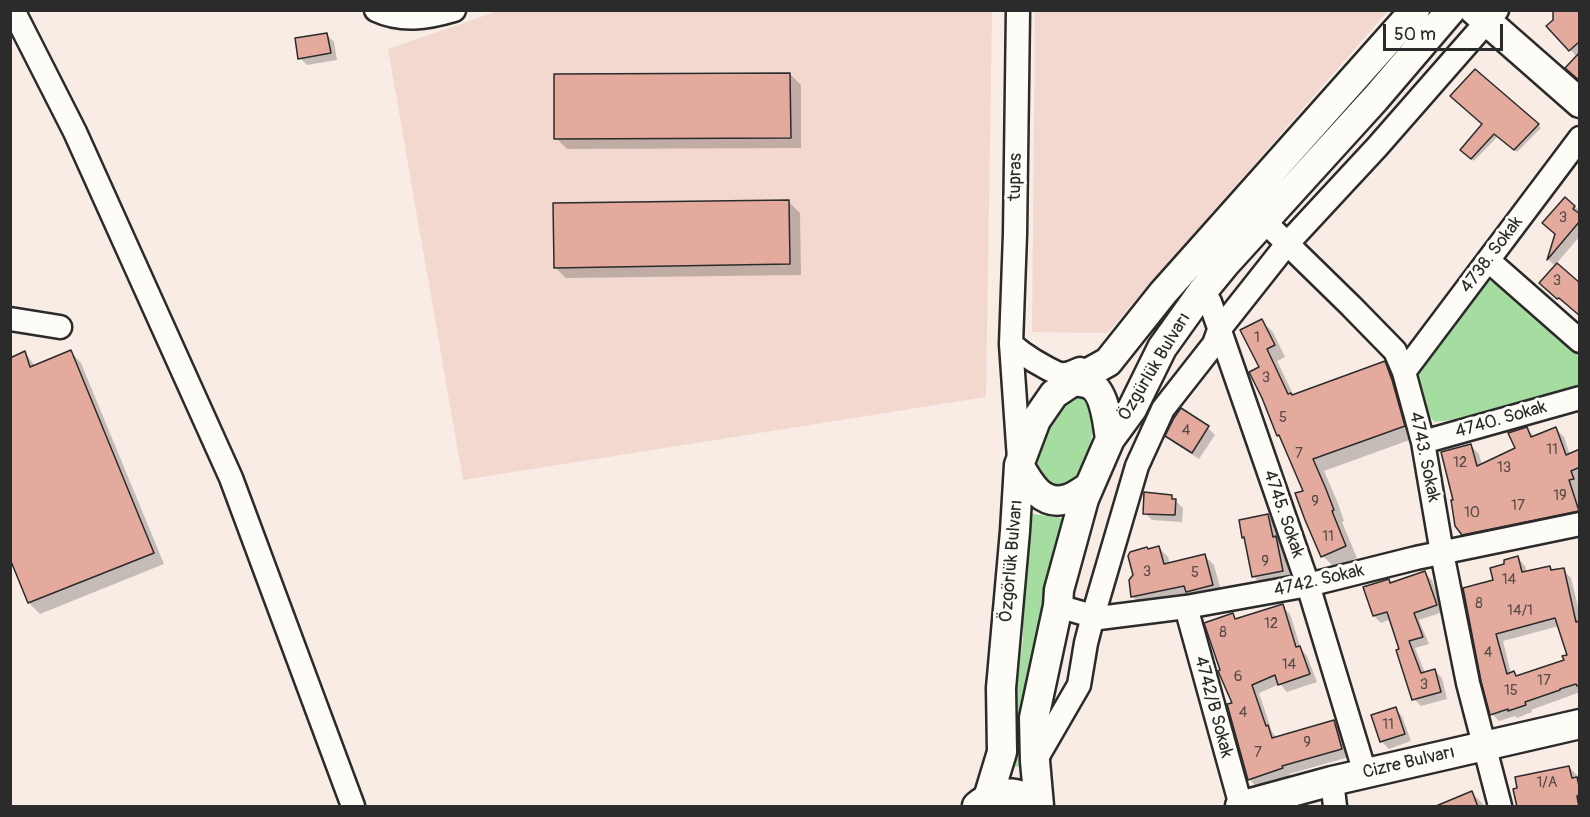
<!DOCTYPE html>
<html>
<head>
<meta charset="utf-8">
<style>
	body { margin:0 }
	#map { position:relative; width:1590px; height:817px; overflow:hidden; background:#f8ece5; font-family:Pangolin,sans-serif }
	canvas { display:block }
	.frame { position:absolute; inset:0; border:12px solid #2b2b2b; pointer-events:none }
	.scale { position:absolute; left:1383px; top:24px; width:120px; height:27px; box-sizing:border-box; border:3px solid #2b2b2b; border-top:0; padding-left:8px; font-size:18px; line-height:21px; white-space:nowrap; color:#2b2b2b; -webkit-text-stroke:4px #fdfcf7; paint-order:stroke }
</style>
</head>
<body>
<div id="map">
<canvas width="1590" height="817"></canvas>
<div class="frame"></div>
<div class="scale">50 m</div>
</div>
<script>
const c = document.querySelector('canvas').getContext('2d');
c.lineJoin = 'round';
function paint(path, color) { c.fillStyle = color; c.fill(path, 'evenodd'); }
function trace(path, color, width, dash) { c.strokeStyle = color; c.lineWidth = width; c.lineCap = dash ? 'butt' : 'round'; c.setLineDash(dash || []); c.stroke(path); }
function drawText(font, color, halo, rows, align = 'center') {
  c.font = font + ' Pangolin,sans-serif'; c.lineWidth = 6; c.setLineDash([]); c.textBaseline = 'middle'; c.strokeStyle = halo; c.fillStyle = color; for (const [text, x, y, turn = 0] of rows) {
    c.save(); c.translate(x, y); c.rotate((+turn || 0) * Math.PI / 180); c.textAlign = isNaN(turn) ? turn : align; if (halo) c.strokeText(text, 0, 0); c.fillText(text, 0, 0); c.restore();
  }
}
paint(new Path2D(`
	M498,11h494l-6,386 -523,83 -75,-431z
	M1035,11v-1l353,1 -281,322 -75,-1z`), '#f2d8cf');
paint(new Path2D(`
	M1489,281l9,2 81,74v31l-127,32 -17,2c-12,-10 -16,-31 -21,-45l69,-92z
	M1078,394l12,2 7,21 -8,30 -12,27 -12,14 -15,2 -18,-27 6,-24 31,-42z
	M1026,513l42,6 -43,248 -17,-1 8,-74 7,-53 -1,-46z`), '#a5dca0');
paint(new Path2D(`
	M1580,10v70l-3,-23 -29,-31 6,-6z
	M327,35l7,7 3,18 -30,5 -7,-7z
	M790,74l11,11v63l-234,1 -11,-11z
	M1484,124l54,1 3,3 -24,24 -19,-16 -24,25 -9,-8z
	M1565,199l15,12v25l-24,28 24,22v30l-30,-24 6,-25 -8,-8z
	M789,202l11,11 1,62 -235,3 -11,-11z
	M1261,321l12,11 12,25 -8,4 17,35 90,-33 12,11 19,64 -91,33 13,30 7,20 -2,1 15,36 -23,9 -11,-11 -18,-64 -23,-53 -4,-4 -17,-67z
	M71,352l10,11 83,201 -124,50 -11,-11 -19,-48 15,-202 11,14z
	M1208,428l7,7 -16,24 -25,-16 -7,-7z
	M1527,429l8,8 21,-8 8,8 6,18 10,-4v69l-109,22 -8,-8 8,-88 8,8 3,11 35,-17z
	M1171,497l12,11 -1,14 -30,-2 -7,-7z
	M1268,516l7,7 3,17 5,5 7,33 -29,6 -7,-7 -8,-37 -3,-3z
	M1159,548l9,9 2,7 34,-9 10,10 8,29 -80,12 -10,-10 17,-46z
	M1518,558l7,8 2,6 23,-5 4,4 9,-1 8,8 9,37v77l-49,18 1,2 -15,6 -2,-2 -16,5 -7,-7 3,-133 10,-16zM1559,626l10,30 -3,5 -48,16 -5,-4 -2,1 -8,-33z
	M1425,573l7,7 11,32 -24,8 10,24 -14,4 10,25 10,-2 7,7 5,21 -26,7 -7,-7 -13,-49 -10,-31 -10,4 -7,-7 14,-36 4,4z
	M1282,606l8,8 11,35 6,7 10,26 -30,10 -7,-8 -21,9 13,39 5,6 56,-16 8,8 8,27 -60,17 1,2 -33,11 -8,-8 -15,-75 -2,-89 5,4z
	M1395,709l7,7 9,25 -22,8 -7,-7 -9,-26z
	M1569,767l9,9h2v30h-62z
	M1472,793l13,13h-46z`), '#0003');
const building = new Path2D(`
	M1553,10h27v31l-11,10 -23,-25 7,-6z
	M327,33l4,20 -33,6 -3,-21z
	M1580,52v29l-15,-13z
	M1475,69l64,55 -25,26 -20,-16 -23,25 -11,-9 22,-26 -32,-28z
	M790,73l1,65 -237,1v-65z
	M1565,197l10,9 -2,3 7,5v7l-33,39 8,-26 -13,-11z
	M789,200l1,64 -236,4 -1,-65z
	M1557,263l23,20v33l-21,-18 -2,1 -18,-16z
	M1262,319l13,26 -8,4 21,45 3,-1 1,2 93,-34 7,19 13,46 -92,33 13,30 8,21 -2,1 14,35 -25,11 -16,-37 -10,-27 8,-2 -24,-56 -2,1 -15,-38 -13,-26 10,-5 -19,-37z
	M71,350l83,203 -126,50 -18,-44v-201l15,-7 5,16z
	M1181,408l28,18 -17,27 -27,-17 9,-18z
	M1527,427l4,10 25,-10 10,28 14,-6v18l-9,4 3,8 -5,1 10,31 -117,24 -7,-9 -4,-26h2l-12,-48 30,-8 6,22 38,-18 -7,-15z
	M1144,492l28,3v4h4l-1,16 -32,-1z
	M1268,514l5,23 3,-1 7,35 -31,6 -8,-40 -2,1 -3,-18z
	M1159,546l5,18 41,-10 8,31 -27,7 -2,-6 -53,11 -2,-17 4,-5 -5,-19 2,-4 17,-5 1,2z
	M1518,556l4,16 28,-6 1,4 13,-2 12,54 4,-1v64l-3,1 -1,-2 -16,5v1l-35,12 1,3 -18,6v-2l-18,6 -9,-34 -18,-93 30,-8 -3,-12 14,-4v-4zM1555,618l12,37 -5,1 2,4 -48,16 -2,-5 -7,3 -11,-40z
	M1425,571l12,34 -23,8 9,24 -14,4 12,32 14,-4 6,23 -29,8 -16,-50 3,-1 -12,-37 -14,4 -10,-29 26,-8 1,4z
	M1283,604l13,43 4,-1 10,28 -32,11 -3,-10 -23,10 14,41 2,-1 4,13 62,-18 8,29 -60,17 1,2 -35,12 -21,-76 5,-1 -14,-32 2,-1 -16,-47 29,-10 2,6z
	M1396,707l9,27 -25,8 -9,-27z
	M1569,766l3,12 5,-1 3,13v5l-3,1 2,11h-62l-4,-18 4,-1 -2,-11z
	M1472,791l6,16h-42v-1z`);
paint(building, '#e3aa9d');
trace(building, '#2b2b2b', 1.5);
const minor = new Path2D(`
	M13,10l62,122 156,346 122,328
	M376,10c26,12 51,8 78,0
	M1264,221l87,85 44,45 9,21 19,70 19,111 26,130 32,123
	M1489,261l91,80
	M1202,292l8,10 98,283 57,188
	M10,319l50,8
	M1011,344l4,-110 3,-224
	M1404,372l176,-234
	M1423,442l157,-44
	M1019,459l-8,-115c16,14 32,23 52,32l17,-7
	M1058,606l41,12 87,-11 122,-22 108,-27 164,-34
	M1186,607l55,199
	M1035,761l44,-76 7,-42 7,-27 44,-150 26,-57 51,-65 5,-14 68,-86 90,-97 120,-137
	M1332,781l3,25`);
const major = new Path2D(`
	M1474,10l106,93
	M1064,377c11,6 19,4 27,8 14,8 17,40 19,54
	M1019,465c10,18 23,42 48,34 8,-2 15,-8 22,-12
	M988,798l14,-46 -1,-64 14,-157 4,-66 17,-45 18,-26 18,-12 36,-20 55,-69 252,-283
	M977,806c20,-17 41,-17 62,0
	M1039,806l-4,-45 -1,-43 24,-112 1,-16 25,-91 26,-60 22,-30 30,-61 40,-56 23,-28 150,-165 76,-89
	M1240,806l92,-25 248,-57`);
trace(minor, '#2b2b2b', 27);
trace(major, '#2b2b2b', 33);
trace(minor, '#fdfcf7', 22);
trace(major, '#fdfcf7', 28);
drawText('15px', '#594b48', null, [
	["3",1563,218],
	["3",1557,281],
	["1",1257,338],
	["3",1266,378],
	["5",1283,418],
	["4",1186,431],
	["11",1552,450],
	["7",1299,454],
	["12",1460,463],
	["13",1504,468],
	["19",1560,496],
	["9",1315,502],
	["17",1518,506],
	["10",1472,513],
	["11",1328,537],
	["9",1265,562],
	["3",1147,572],
	["5",1195,573],
	["14",1509,580],
	["8",1479,604],
	["14/1",1520,611],
	["12",1271,624],
	["8",1223,633],
	["4",1488,653],
	["14",1289,665],
	["6",1238,677],
	["17",1544,681],
	["3",1424,685],
	["15",1511,691],
	["4",1243,713],
	["11",1388,725],
	["9",1307,743],
	["7",1258,753],
	["1/A",1547,783]
]);
drawText('18px', '#2b2b2b', '#fdfcf7', [
	["tupras",1016,177,-89],
	["4738. Sokak",1492,255,-53],
	["Özgürlük Bulvarı",1155,367,-59],
	["4740. Sokak",1501,420,-16],
	["4743. Sokak",1424,457,78],
	["4745. Sokak",1283,514,71],
	["Özgörlük Bulvarı",1012,561,-85],
	["4742. Sokak",1319,581,-13],
	["4742/B Sokak",1213,707,75],
	["Cizre Bulvarı",1409,763,-13]
]);
</script>
</body>
</html>
